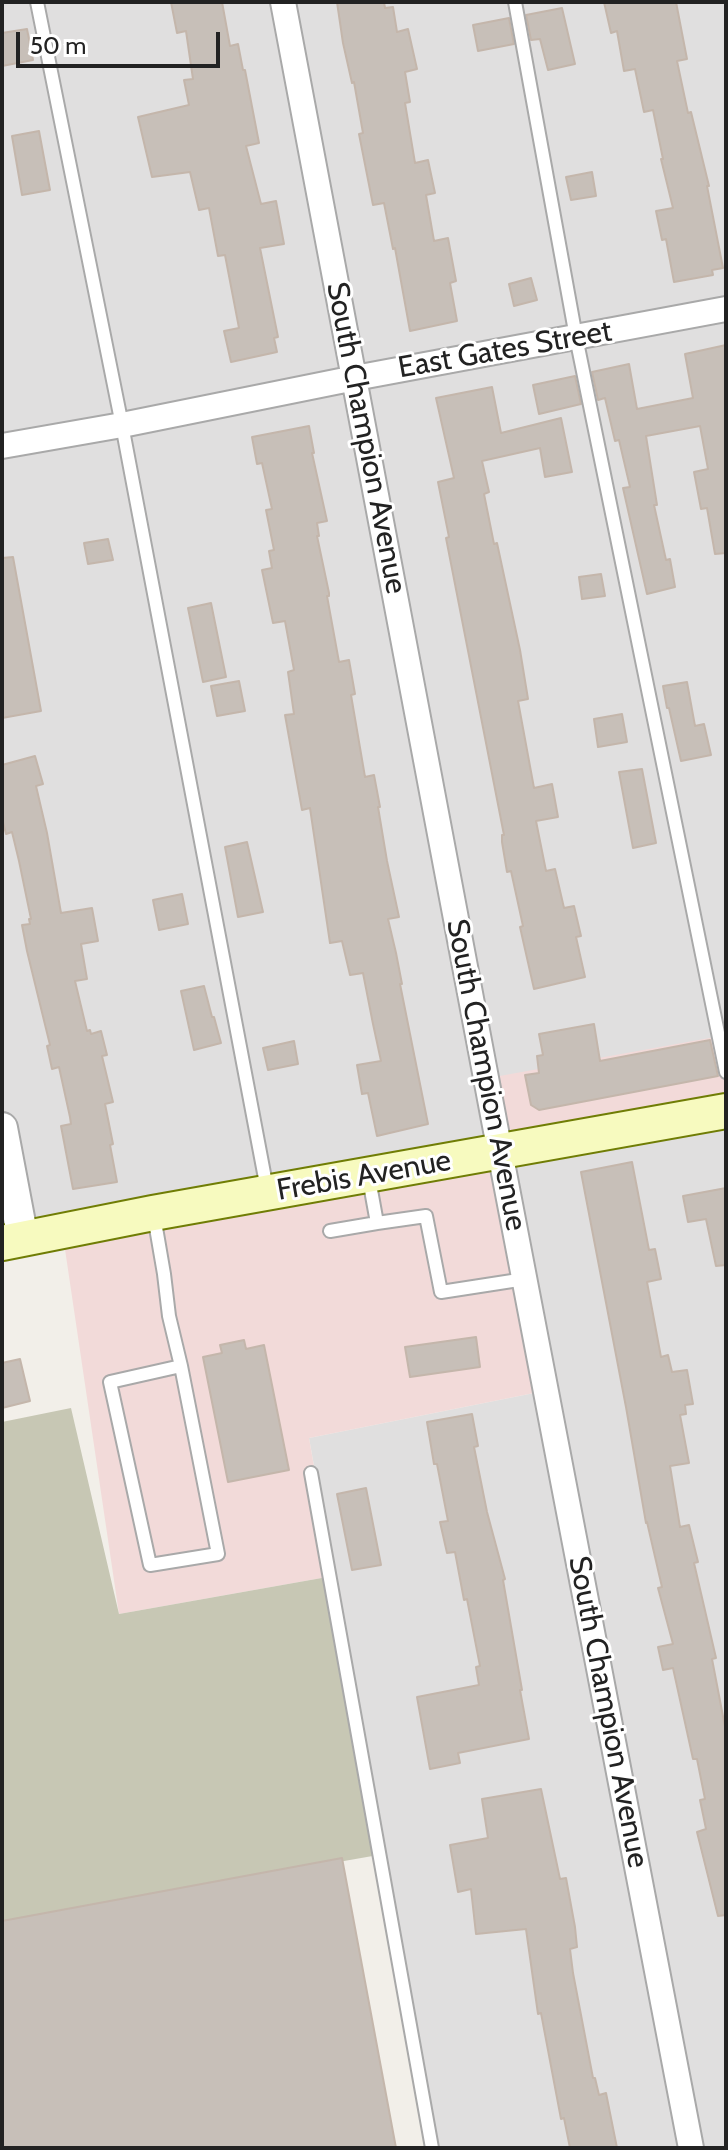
<!DOCTYPE html>
<html>
<head>
<meta charset="utf-8">
<style>
	body { margin:0 }
	#map { position:relative; width:728px; height:2150px; overflow:hidden; background:#f2efe9; font-family:Cabin,sans-serif }
	canvas { display:block }
	.frame { position:absolute; inset:0; border:4px solid #222; pointer-events:none }
	.scale { position:absolute; left:16px; top:32px; width:204px; height:36px; box-sizing:border-box; border:4px solid #222; border-top:0; padding-left:10px; font-size:24px; line-height:28px; white-space:nowrap; color:#222; -webkit-text-stroke:6px #fff; paint-order:stroke }
</style>
</head>
<body>
<div id="map">
<canvas width="728" height="2150"></canvas>
<div class="frame"></div>
<div class="scale">50 m</div>
</div>
<script>
const c = document.querySelector('canvas').getContext('2d');
c.lineJoin = 'round';
function paint(path, color) { c.fillStyle = color; c.fill(path, 'evenodd'); }
function trace(path, color, width, dash) { c.strokeStyle = color; c.lineWidth = width; c.lineCap = dash ? 'butt' : 'round'; c.setLineDash(dash || []); c.stroke(path); }
function drawText(font, color, halo, rows, align = 'center') {
  c.font = font + ' Cabin,sans-serif'; c.lineWidth = 6; c.setLineDash([]); c.textBaseline = 'middle'; c.strokeStyle = halo; c.fillStyle = color; for (const [text, x, y, turn = 0] of rows) {
    c.save(); c.translate(x, y); c.rotate((+turn || 0) * Math.PI / 180); c.textAlign = isNaN(turn) ? turn : align; if (halo) c.strokeText(text, 0, 0); c.fillText(text, 0, 0); c.restore();
  }
}
paint(new Path2D(`
	M2,2h724v1088l-11,-52 -219,110 -494,92z
	M726,1115v1033h-289l-128,-710 235,-47 -44,-236z`), '#e0dfdf');
paint(new Path2D(`
	M715,1037l11,53v25l-226,41 44,235 -235,47 24,138 -214,38 -57,-385 433,-80 -12,-70z`), '#f2dad9');
paint(new Path2D(`
	M71,1408l48,206 214,-38 51,278 -382,67v-499z`), '#c7c7b4');
const building = new Path2D(`
	M171,2h51l8,44 8,-2 5,26h2l14,73 -13,3 15,58 15,-3 8,43 -24,4 18,89 -4,1 3,14 -46,10 -7,-31 15,-3 -14,-73 -7,1 -9,-48 -10,2 -9,-38 -38,5 -14,-60 51,-12 -5,-25 9,-1 -7,-48 -9,2z
	M337,2h47l1,6 8,-1 4,25 11,-3 9,40 -12,3 5,30 -5,1 10,60 13,-3 7,33 -9,2 8,46 14,-3 8,43 -6,2 7,38 -47,10 -15,-83 -2,1 -9,-46 -11,2 -14,-71 4,-1 -9,-51 -2,1 -9,-40z
	M604,2h72l11,57 -10,2 11,52 3,-1 18,74h-2l16,82 -11,2 1,5 -39,7 -8,-43 -4,1 -6,-29 17,-3 -12,-49h2l-10,-49 -9,2 -9,-43 -11,2 -7,-40 -6,2z
	M562,8l13,56 -27,6 -8,-31 -9,1 -5,-25z
	M509,18l5,26 -36,7 -5,-26z
	M27,29l6,31 -31,6v-33z
	M39,131l11,59 -28,5 -10,-59z
	M592,172l4,24 -25,4 -5,-23z
	M531,278l6,22 -23,6 -5,-22z
	M726,345v208l-11,1 -8,-46 -6,1 -7,-37 14,-3 -8,-43 -54,10 11,69h-3l12,55 4,-1 5,28 -28,7 -24,-106 7,-1 -11,-47 -4,1 -10,-43 -7,2 -6,-28 37,-8 8,45 56,-11 -8,-44z
	M575,376l6,28 -42,10 -6,-29z
	M492,387l9,46 60,-15 11,54 -27,5 -5,-29 -58,13 7,31 -5,2 10,50 3,-1 23,107 8,49 -10,2 16,87 18,-4 6,33 -22,4 10,50 9,-2 9,39 10,-2 7,30 -5,1 9,40 -51,12 -14,-62 3,-1 -12,-55 -4,1 -5,-30v-7h2l-58,-297 3,-1 -11,-55 16,-4 -18,-80z
	M309,426l5,27h-2l15,68 -10,2 2,13h-2l12,57v3h-2l12,66 10,-2 6,34 -4,1 14,82 9,-2 6,32h-2l9,54 12,56 -11,2 8,34 6,31h-2l28,140 -51,12 -9,-43 -6,1 -5,-29 24,-4 -8,-37 -10,-51 -13,2 -8,-34 -12,2 -20,-135 -8,2 -17,-95 9,-1 -6,-42 6,-2 -9,-49 -12,2 -11,-53 10,-2 -3,-17 5,-1 -8,-40 6,-1 -10,-46 -5,1 -5,-27z
	M108,539l5,21 -25,4 -4,-21z
	M13,557l28,154 -39,7v-160z
	M601,574l4,22 -23,3 -3,-22z
	M211,603l15,74 -23,5 -15,-74z
	M239,681l6,30 -28,5 -6,-30z
	M687,682l8,44 9,-2 7,31 -30,6 -12,-53h-2l-4,-22z
	M622,714l5,28 -29,5 -4,-28z
	M35,756l8,28 -7,2 11,47 14,80 31,-5 6,33 -17,3 6,35 -12,2 12,50 3,-1 1,4 10,-3 6,24 -5,1 11,46 -8,2 8,40 -3,1 7,37 -44,7 -12,-63 10,-2 -1,-7 -11,-50 -7,2 -5,-23 3,-1 -23,-94 -5,-26 8,-1 -1,-5h2l-12,-58 -7,-29 -6,2 -4,-16v-53z
	M642,769l14,74 -23,5 -14,-76z
	M247,842l16,70 -25,5 -13,-70z
	M182,894l6,30 -29,6 -6,-30z
	M204,986l8,31h2l7,26 -27,7 -13,-59z
	M594,1024l6,37 110,-21 8,36 -179,34 -8,-5 -6,-30 14,-2 -2,-17 6,-1 -4,-21z
	M294,1041l4,23 -30,6 -5,-22z
	M632,1162l17,88 6,-1 6,30 -14,3 14,75 7,-2 4,17 15,-2 6,34 -8,1 1,9 -6,1 9,48 -19,3 10,61 9,-2 9,37 -4,1 22,95 -4,1 14,73v183l-8,1 -21,-84 9,-3 -6,-29 5,-1 -8,-40h-4l-20,-91 -10,2 -5,-23 15,-3 -15,-56 4,-1 -15,-65 -1,1 -20,-116 -45,-235z
	M726,1188v77l-10,1 -10,-47 -18,3 -5,-26z
	M476,1337l4,30 -70,10 -5,-30z
	M244,1340l2,9 18,-4 25,125 -61,12 -25,-125 19,-4 -2,-8z
	M20,1359l10,42 -28,7v-45z
	M472,1414l6,32 -4,1 13,65 18,67 -2,1 19,110h-2l9,49 -71,14 2,10 -30,6 -13,-72 62,-12 -3,-18 4,-1 -13,-67 -3,1 -9,-48 -8,1 -7,-31 8,-1 -11,-57h-3l-7,-42z
	M366,1488l15,77 -29,5 -15,-76z
	M541,1789l19,90 6,-1 9,49 2,20 -7,2 3,24 20,105h2l4,17 7,-2 11,55h-47l-6,-30 -3,1 -20,-106 -3,1 -12,-85 -50,5 -5,-45 -13,3 -8,-47 38,-7 -6,-39z
	M342,1858l54,290h-394v-227z`);
paint(building, '#c7bfb8');
trace(building, '#c4b6ab', 2);
const service = new Path2D(`
	M37,2l85,423 145,764
	M515,2l61,335 150,735
	M154,1216l10,58 5,42 12,50 -71,16 40,183 68,-11 -37,-188
	M377,1223l49,-7 15,76 84,-13
	M330,1231l47,-8 -8,-44
	M311,1473l121,675`);
const minor = new Path2D(`
	M283,2l217,1150 191,996
	M2,446l120,-21 233,-47 371,-69`);
const tertiary = new Path2D(`
	M2,1128l21,111`);
const secondary = new Path2D(`
	M2,1243l151,-30 573,-102`);
trace(service, '#a9a9a9', 16);
trace(minor, '#a9a9a9', 28);
trace(tertiary, '#a9a9a9', 34);
trace(secondary, '#707d05', 38);
trace(service, '#fff', 12);
trace(minor, '#fff', 24);
trace(tertiary, '#fff', 30);
trace(secondary, '#f7fabf', 34);
drawText('30px', '#222', '#fff', [
	["East Gates Street",505,350,-10],
	["South Champion Avenue",366,438,79],
	["South Champion Avenue",486,1075,79],
	["Frebis Avenue",364,1176,-10],
	["South Champion Avenue",608,1712,79]
]);
</script>
</body>
</html>
